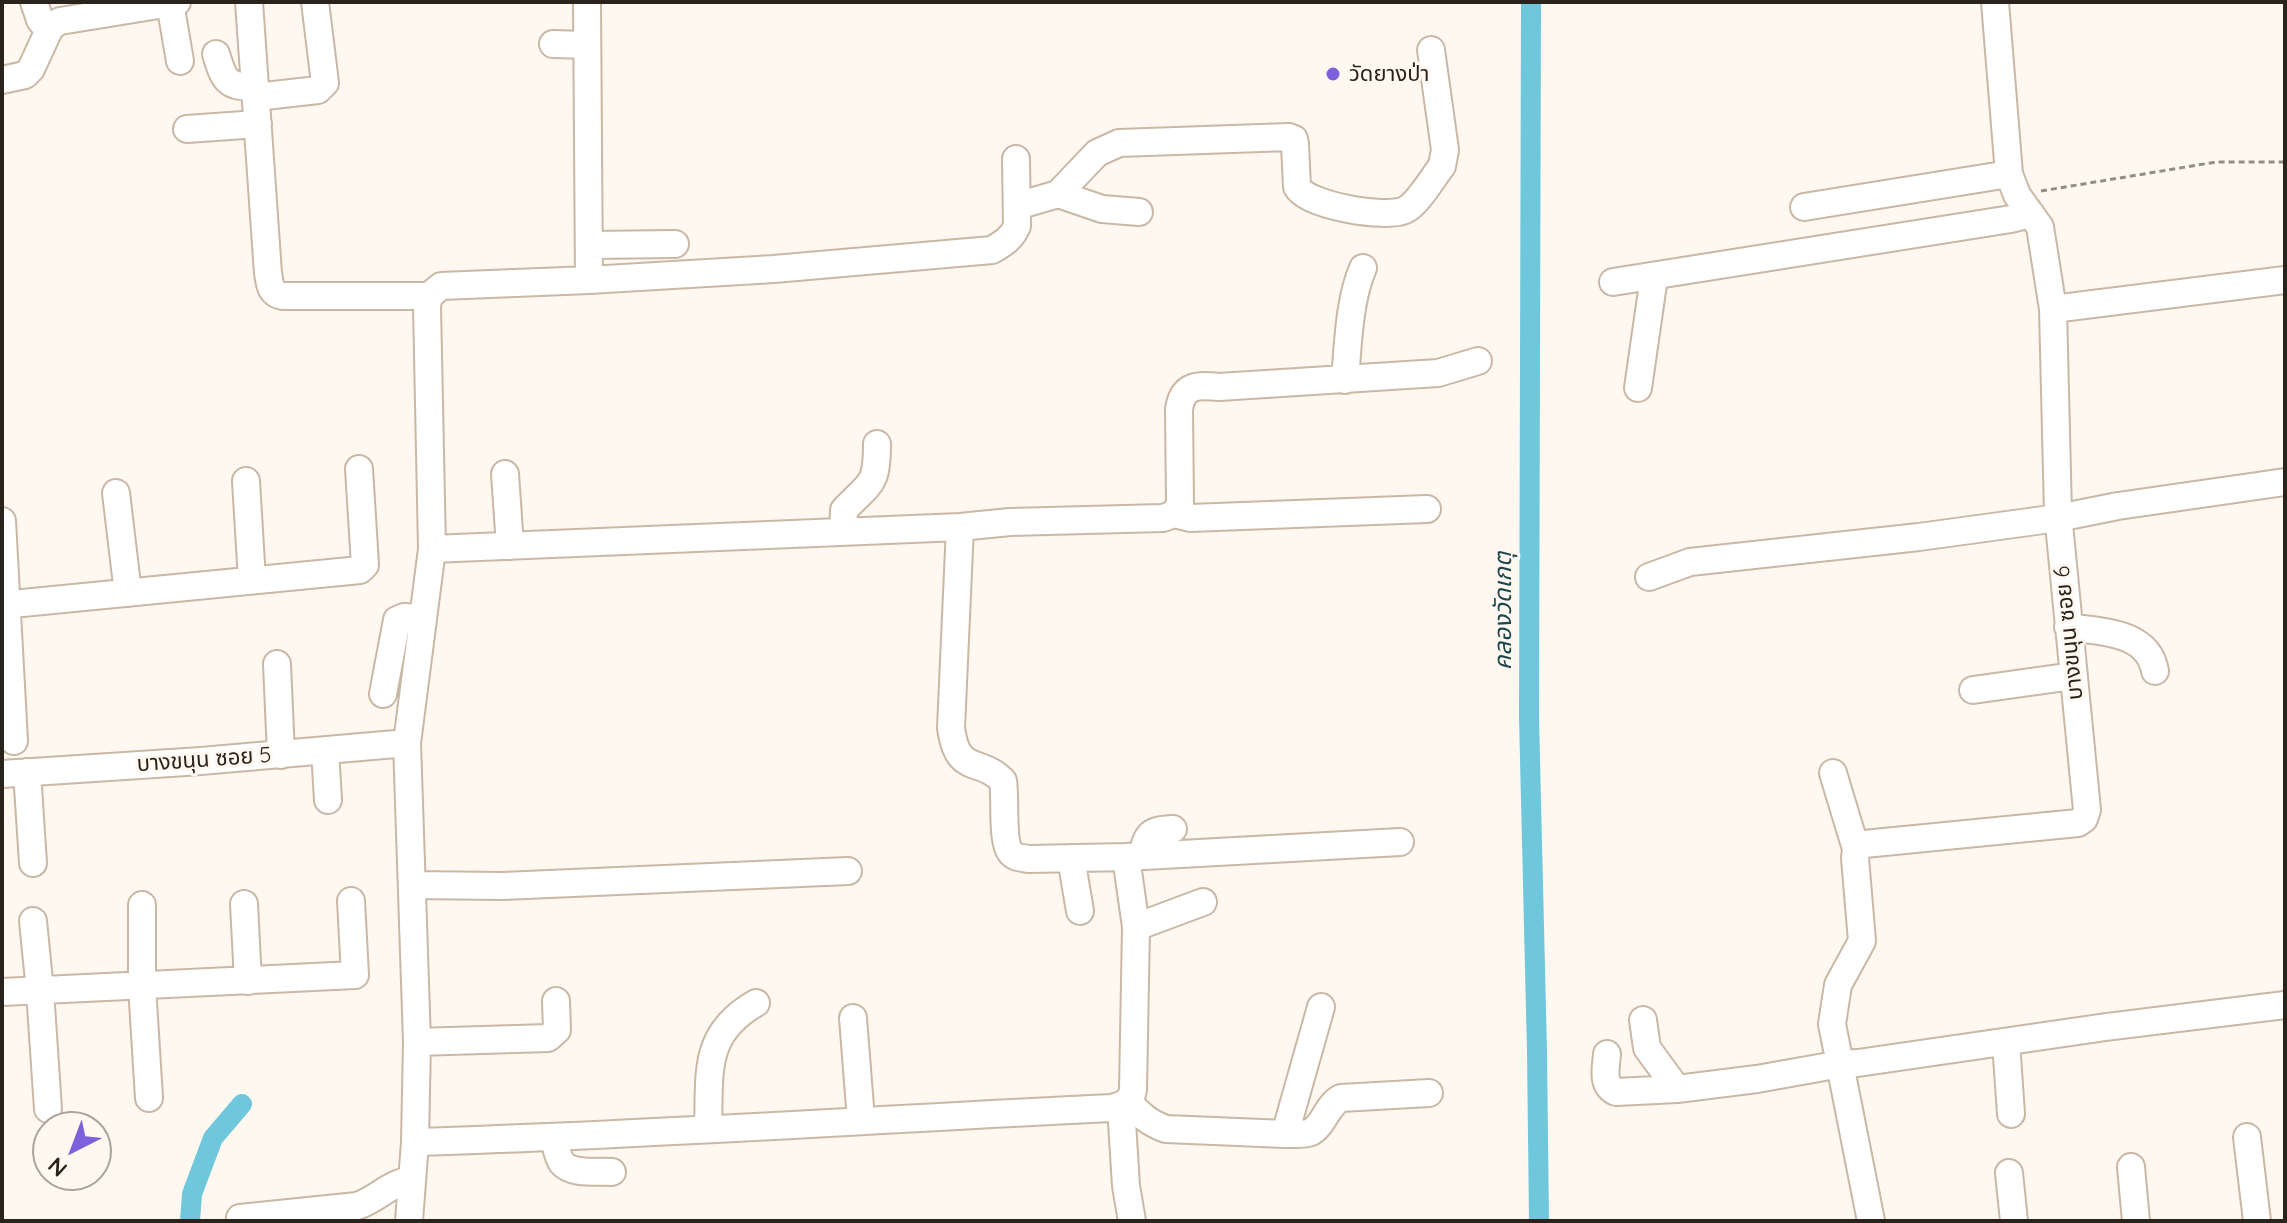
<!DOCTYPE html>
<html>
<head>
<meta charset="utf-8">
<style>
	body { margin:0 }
	#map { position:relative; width:2287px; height:1223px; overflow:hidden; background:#fff8f0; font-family:Quicksand,sans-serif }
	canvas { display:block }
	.frame { position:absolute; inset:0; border:4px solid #29231c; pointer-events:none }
	.north { position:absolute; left:32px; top:1111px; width:80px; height:80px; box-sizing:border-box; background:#fff8f0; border:2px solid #a9a39b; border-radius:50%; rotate:222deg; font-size:22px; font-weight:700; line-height:32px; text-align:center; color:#29231c }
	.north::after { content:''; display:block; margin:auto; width:28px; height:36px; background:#7d61dc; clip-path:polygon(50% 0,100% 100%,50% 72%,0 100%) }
</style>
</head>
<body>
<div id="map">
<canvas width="2287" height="1223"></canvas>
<div class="frame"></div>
<div class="north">N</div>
</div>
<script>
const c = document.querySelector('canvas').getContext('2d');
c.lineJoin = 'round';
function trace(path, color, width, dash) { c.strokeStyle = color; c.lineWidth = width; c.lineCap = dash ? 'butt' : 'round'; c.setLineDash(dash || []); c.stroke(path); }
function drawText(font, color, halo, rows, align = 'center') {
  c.font = font + ' Quicksand,"Noto Sans Thai",sans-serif'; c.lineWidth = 6; c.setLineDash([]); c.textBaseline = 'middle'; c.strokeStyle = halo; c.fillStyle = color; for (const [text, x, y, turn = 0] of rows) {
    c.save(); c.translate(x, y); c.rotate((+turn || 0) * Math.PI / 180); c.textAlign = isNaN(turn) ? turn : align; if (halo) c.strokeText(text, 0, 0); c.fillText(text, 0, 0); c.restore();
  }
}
trace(new Path2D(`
	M1531,2l-2,715 8,335 2,169
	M190,1221l2,-27 21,-56 29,-34`), '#6fc7db', 20);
const minor = new Path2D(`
	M34,2l6,18 9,10
	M249,2l19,271c2,12 2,20 14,23h147
	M170,3l10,58
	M553,44l34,1
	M216,54c8,26 10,33 39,33
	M2,80l23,-5 6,-6 18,-39 4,-5 7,-4 117,-19
	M256,97l62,-7 7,-7 -10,-81
	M187,129l71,-5
	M1058,194l44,15 37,3
	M1017,206l41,-12 39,-41 22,-10 170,-6 5,2 1,5 2,43c11,19 89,32 108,23 13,-6 28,-33 37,-44l3,-16 -14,-100
	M1804,207l205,-33
	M589,245l86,-1
	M589,280l185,-11 218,-19c12,-7 20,-12 25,-24l-1,-67
	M1613,282l398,-63 20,-5
	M2053,309l232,-29
	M1345,380c3,-35 4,-80 18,-112
	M1638,388l16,-111
	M505,474l5,72
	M246,481l6,99
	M116,493l12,100
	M1174,514l16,4 237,-9
	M2,521l12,220
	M843,531l1,-21c26,-28 33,-23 33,-66
	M432,549l528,-22 50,-5 153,-4 11,-4 6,-9 -1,-96c4,-25 19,-24 40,-22l219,-14 40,-12
	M1649,577l41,-15 229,-25 139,-19 60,-12 167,-24
	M2,605l358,-35 5,-5 -6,-96
	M2068,627c33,5 80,4 87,44
	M277,664l4,91
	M1973,690l100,-14
	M383,694l14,-74 7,-3 18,1
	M325,750l3,50
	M27,772l6,91
	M1833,773l23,76 -1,9 7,83 -24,44 -6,39 39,197
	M2,774l199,-13 206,-18
	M1856,849l8,-5 214,-21 6,-4 3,-9 -29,-296 -5,-205 -13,-82 -23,-32 -8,-21 -14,-172
	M1142,856c5,-23 8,-26 31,-27
	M1126,857l274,-15
	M1071,858l9,53
	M412,885l91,1 345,-15
	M244,904l4,77
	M142,905v81l7,112
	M33,921l7,70 8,118
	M1136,927l67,-25
	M2,992l353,-17 -4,-74
	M853,1018l8,102
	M1643,1020l4,28 30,41 80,-10 84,-15 17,-1 248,-36 179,-22
	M417,1042l131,-4 9,-8 -1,-29
	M2006,1042l5,72
	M1607,1054c-1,14 -6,31 9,38l61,-3
	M1128,1101c12,14 21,22 38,28l119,5 36,-127
	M1121,1106l5,80 6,35
	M708,1128c2,-55 -6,-94 48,-125
	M1285,1134c7,0 19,1 26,-2 13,-7 16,-27 30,-34l88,-5
	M2247,1137l10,84
	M554,1138c2,7 3,18 8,25 10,12 36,8 50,9
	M415,1142c232,-7 464,-23 697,-34 11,-3 19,-6 21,-18l3,-163 -10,-70 -97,2c-6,-1 -14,-1 -18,-6 -10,-11 -5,-56 -8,-72 -24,-25 -45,-4 -52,-53l9,-201
	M2131,1167l5,54
	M2009,1173l5,48
	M240,1218l117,-12c21,-7 32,-23 55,-26
	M409,1221l6,-79 2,-100 -10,-299 25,-194 -5,-243 2,-10 12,-10 148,-6 -2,-278`);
trace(minor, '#c9b8a6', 30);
trace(new Path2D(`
	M2041,191l175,-29h69`), '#938d85', 3, [6, 4]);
trace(minor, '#fff', 26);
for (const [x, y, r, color] of [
	[1333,74,8,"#7d61dc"]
]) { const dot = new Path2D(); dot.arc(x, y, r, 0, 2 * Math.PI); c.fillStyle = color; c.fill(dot); trace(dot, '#fff8f0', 3); }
drawText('22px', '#29231c', '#fff8f0', [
	["วัดยางป่า",1349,74]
], 'left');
drawText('22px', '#29231c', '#fff8f0', [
	["บางขนุน ซอย 6",2069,633,-96],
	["บางขนุน ซอย 5",204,760,-4]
]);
drawText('italic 24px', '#1d454e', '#fff8f0', [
	["คลองวัดเกตุ",1504,611,-90]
]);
</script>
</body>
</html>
